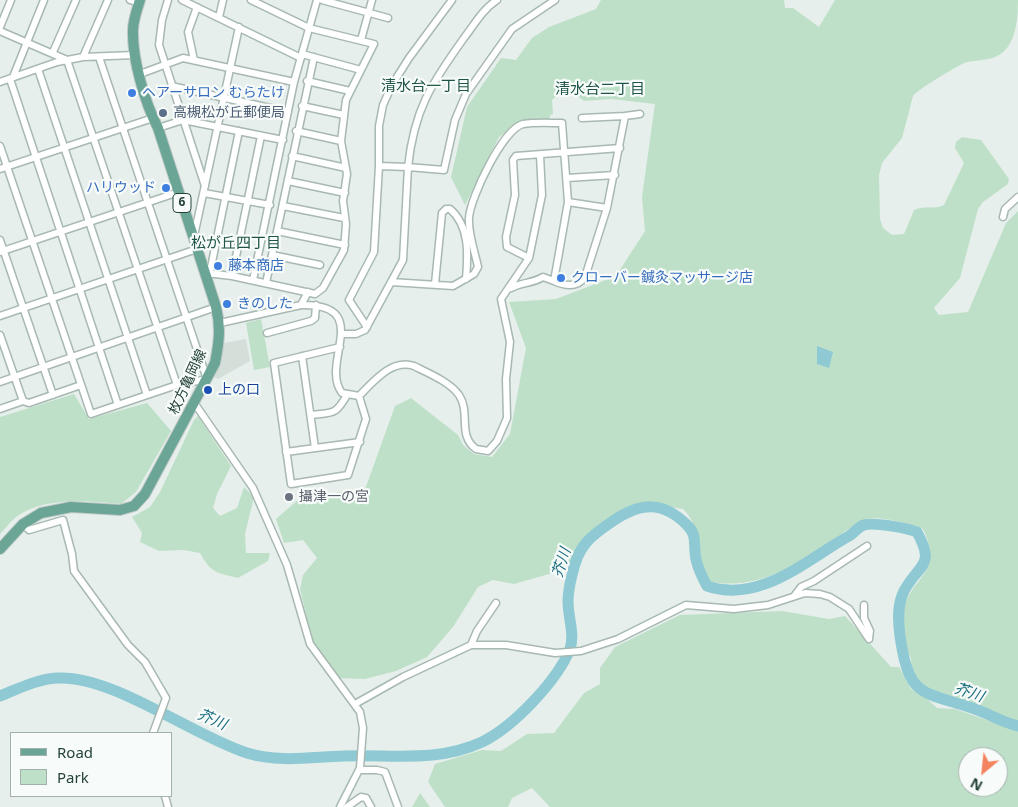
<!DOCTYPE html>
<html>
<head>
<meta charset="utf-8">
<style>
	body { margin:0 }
	#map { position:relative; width:1018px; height:807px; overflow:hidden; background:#e6efeb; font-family:"Noto Sans",sans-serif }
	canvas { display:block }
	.legend { position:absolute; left:10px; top:732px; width:162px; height:65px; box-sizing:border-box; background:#f7fbf9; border:1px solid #a3b1ad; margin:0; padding:6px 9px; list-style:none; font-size:15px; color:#24423a }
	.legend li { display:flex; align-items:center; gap:10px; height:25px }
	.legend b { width:25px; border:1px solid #a3b1ad }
	.north { position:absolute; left:958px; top:747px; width:50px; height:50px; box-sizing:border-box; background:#f7fbf9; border:1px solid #a3b1ad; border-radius:50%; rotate:208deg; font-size:14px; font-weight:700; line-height:20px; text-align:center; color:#24423a }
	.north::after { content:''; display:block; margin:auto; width:18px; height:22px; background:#f4845f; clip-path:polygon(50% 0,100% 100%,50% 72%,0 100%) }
</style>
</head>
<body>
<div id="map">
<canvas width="1018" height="807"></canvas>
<ul class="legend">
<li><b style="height:6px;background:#6aa596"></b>Road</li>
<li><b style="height:14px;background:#bfe0c8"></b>Park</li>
</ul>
<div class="north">N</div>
</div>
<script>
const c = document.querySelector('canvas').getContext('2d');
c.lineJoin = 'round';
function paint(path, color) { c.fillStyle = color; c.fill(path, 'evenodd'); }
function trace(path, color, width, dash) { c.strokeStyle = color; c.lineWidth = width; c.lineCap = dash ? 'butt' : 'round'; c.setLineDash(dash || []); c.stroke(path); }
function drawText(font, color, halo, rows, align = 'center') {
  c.font = font + ' "Noto Sans","Noto Sans JP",sans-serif'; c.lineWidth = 4.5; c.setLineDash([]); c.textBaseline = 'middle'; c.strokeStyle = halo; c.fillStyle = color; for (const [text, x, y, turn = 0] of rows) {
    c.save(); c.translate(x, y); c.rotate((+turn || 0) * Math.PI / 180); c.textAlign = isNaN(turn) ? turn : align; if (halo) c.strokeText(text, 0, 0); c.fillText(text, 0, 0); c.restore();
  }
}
paint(new Path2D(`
	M246,339l4,22 -32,18 -4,-2 10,-34z`), '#d4dfda');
paint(new Path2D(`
	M601,0h183l1,8h8l26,19 16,-27h183c0,19 -2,49 -23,57 -10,4 -21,3 -31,6 -8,4 -46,26 -51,33l-11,42 -20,25 -3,12 1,44 3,9 9,7 12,-1 10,-24c11,-5 19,0 30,-5l20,-42 -9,-15 1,-6 6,-5 19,3 28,39 -1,5 -25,18 -5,7 -18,69 -26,30 5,7 29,-3 38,-89 12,-12v510c-16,-1 -28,-10 -43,-15 -22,-7 -50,-9 -63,-32 -3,-5 1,-13 -2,-18 -7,-12 -11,-31 -8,-44 11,-38 42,-38 21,-83 -12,-5 -43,-13 -56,-10 -11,3 -23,14 -33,20 -39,26 -73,51 -123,43 -16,-22 -7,-53 -28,-73l-43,-6 -19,7 -36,26 -12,23 -10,11 -49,14 -21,-4 -15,7 -25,40 -26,30 -31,14 -31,8 -27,-1 -26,-38 -12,-51 3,-14 14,-17 -14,-18 -19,3 -8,-24 24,-21 40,-6 23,3 32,-89 16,-8 47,37 5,10 11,9 18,3 18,-23 16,-86 -17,-46 47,-3 60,-23 29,-45 -3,-34 13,-93 -44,-5 -27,2 -18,-14 -14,13 1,14 -3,1v4l-30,3 -21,15 -34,68 -14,-28 16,-70 34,-49 15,2 16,-22 17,-11 47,-18z
	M261,319l9,48 -16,3 -8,-47z
	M74,394l15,25 58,-16 24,28 -35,61 -15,12c-33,-3 -76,-8 -105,13 -6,5 -11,12 -16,17v-117z
	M198,416l33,50 -14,28 -4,14 7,8 17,-8 7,-21 10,10 -9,37 1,19h24l-2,8 -30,17c-21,-5 -27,-5 -38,-25l-16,-3 -25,1 -19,-9 2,-9 -10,-16 18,-10 10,-15 34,-72z
	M782,611l47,8 16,-3 46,51h8l12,22 15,9 11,10 18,1 63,22v76h-468l-18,-19 -20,10 -4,9h-63l-17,-25 7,-18 47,-14 19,1 26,-17 27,-1 30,-40 16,-9v-16l15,-21 65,-32zM968,757h30v30h-30z
	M420,793l10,14h-18z`), '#bfe0c8');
paint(new Path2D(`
	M817,346l16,6 -4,16 -12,-4z`), '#8ec9d4');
trace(new Path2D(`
	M0,696c18,-7 37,-17 57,-18 56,-3 134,57 190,75 33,10 64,4 97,3 47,-2 93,7 138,-14 31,-15 75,-61 88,-93 5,-15 -2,-32 -2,-47 0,-8 2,-19 4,-27 6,-29 17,-38 41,-54 27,-18 49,-21 74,4 9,9 7,15 8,26 0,12 6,24 12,35 53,18 99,-26 142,-50 5,-3 10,-10 15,-11 10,-3 43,3 53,7 19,35 2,31 -13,59 -7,14 -6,30 -4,45 9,61 20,55 72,72 18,6 27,13 46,18`), '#8ec9d4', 11);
const street = new Path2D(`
	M130,0l9,3
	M168,0l-6,20 -3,25 46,141
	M182,0l119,58
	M322,0l66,18
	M497,0c-14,9 -23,25 -33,38 -33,46 -50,72 -56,129l36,3 11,-50 11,-26 46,-65 43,-29
	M219,17l4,-17
	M0,27l11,-27
	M0,31l67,29 110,325
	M361,40l11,-40
	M53,52l23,-52
	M302,54l59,16
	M83,57l25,-57
	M194,60l-6,-28 9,-25
	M38,69l109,326
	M140,74l43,-16 111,24
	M13,77l31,-77
	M10,79l108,326
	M307,81l43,10
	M0,82l57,-20 26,-5 52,-2
	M171,86l117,26
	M302,106l42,9
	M582,118l43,-2
	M158,128l25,-8 100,20
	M296,131l45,10
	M0,146l91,268 86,-29 30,-6 -108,-322
	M292,156l54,12
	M0,169l153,-51
	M567,178l48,-3
	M288,181l57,12
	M204,193l66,12
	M568,202l39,6
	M283,206l61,12
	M1003,217l2,-8 13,-12
	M277,231l68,14
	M194,236l45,-209
	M0,240l53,155
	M0,252l179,-60
	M272,255l48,10
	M529,258l13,-63 -2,-40
	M210,272l29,-141
	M206,273l26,3 83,18 8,-6 21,-38 2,-26 -3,-23 4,-27 -6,-33 5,-41 28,-56 -65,-16 -58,-28
	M232,276l29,-140
	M253,280l41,-198 23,-82
	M554,281c11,5 23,7 31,-4l22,-69 18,-92 15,-2
	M391,282l62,4 21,-12 4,-7c-3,-15 -10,-33 -9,-49 1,-20 34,-89 54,-94 12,-2 27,-1 39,-1l6,79 -14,79 -11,-4c-12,7 -21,5 -32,11
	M266,283l48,-226
	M435,284l7,-71 4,-4h4c20,17 18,47 16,70
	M301,305c74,-1 18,58 41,88l17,3c14,-14 33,-38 55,-30 14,7 36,16 45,29 12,18 -2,40 17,54l12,2 9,-10 10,-23 -1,-39 4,-37 -9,-43 28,-41 -22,-11 -1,-10 9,-42 -2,-35 3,-4 104,-8
	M0,316l197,-67
	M220,323l81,-18 7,-13
	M367,327l-18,-27 25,-48 5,-86v-40l4,-21 9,-20 17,-27 43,-58
	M267,333l44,-12 4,-3 1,-13
	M342,334h14l9,-4 38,-70 5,-93 -29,-1
	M0,335l23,66
	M340,347l-66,16 17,121 57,-9 18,-56 -7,-23
	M302,356l13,92
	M0,382l216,-75
	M195,404l58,84 34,77 23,79 50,68 3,16 -3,40 -20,39
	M0,409l23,-8 6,2 52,-18
	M311,415c22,-3 24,1 36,-20
	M286,452l74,-10
	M23,524l6,6 34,-10 9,34 2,17 54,74 17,17 21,36 -13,35
	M795,595l6,-8 13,-6 53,-35
	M864,605v13l6,13 -1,8
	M471,645l6,-14 19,-28
	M355,704l48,-27 68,-32h35l49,8 26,-2 37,-12 68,-34 48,4 34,-4 37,-12 15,1 10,3 19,12 20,30
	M359,770h18l8,2 13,35
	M165,796l3,11
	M347,807l14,-10 5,1 5,9`);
const primary = new Path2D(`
	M0,549l23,-25 18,-11 30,-6 49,3 14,-4 11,-12 70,-131c4,-20 6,-36 1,-56l-58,-179c-13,-25 -26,-69 -25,-98 0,-9 4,-21 7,-30`);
trace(street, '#a8b8b2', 9);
trace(primary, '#c2cac8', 12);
trace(street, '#fff', 6);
trace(primary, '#6aa596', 10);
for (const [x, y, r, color] of [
	[132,93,5,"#3f7fe0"],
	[163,113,5,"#5c6f8a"],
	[166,188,5,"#3f7fe0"],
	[218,266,5,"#3f7fe0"],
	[561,278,5,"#3f7fe0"],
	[227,304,5,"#3f7fe0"],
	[208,390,5,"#1a4fb4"],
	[289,497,5,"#6b7280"]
]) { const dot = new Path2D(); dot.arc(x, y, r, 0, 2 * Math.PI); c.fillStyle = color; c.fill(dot); trace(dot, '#f7fbf9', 2); }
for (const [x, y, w] of [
	[182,203,18]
]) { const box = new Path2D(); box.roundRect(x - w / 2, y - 9.5, w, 19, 4); c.fillStyle = '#f7fbf9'; c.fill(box); trace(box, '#24423a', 1); }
drawText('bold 12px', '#24423a', null, [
	["6",182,203]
]);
drawText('14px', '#366cbe', '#f7fbf9', [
	["ヘアーサロン むらたけ",142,93],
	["ハリウッド",156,188,"right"],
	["藤本商店",228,266],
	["クローバー鍼灸マッサージ店",571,278],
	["きのした",237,304]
], 'left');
drawText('14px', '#4e5e75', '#f7fbf9', [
	["高槻松が丘郵便局",173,113]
], 'left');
drawText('14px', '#24423a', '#f7fbf9', [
	["枚方亀岡線",188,382,-65]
]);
drawText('14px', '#164399', '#f7fbf9', [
	["上の口",218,390]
], 'left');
drawText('14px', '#5b616d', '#f7fbf9', [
	["攝津一の宮",299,497]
], 'left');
drawText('15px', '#1f5548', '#f7fbf9', [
	["清水台一丁目",426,87],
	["清水台二丁目",600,90],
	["松が丘四丁目",236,244]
]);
drawText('italic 15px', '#1c6f80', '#f7fbf9', [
	["芥川",562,563,-72],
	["芥川",969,693,19],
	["芥川",212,720,23]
]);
</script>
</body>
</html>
